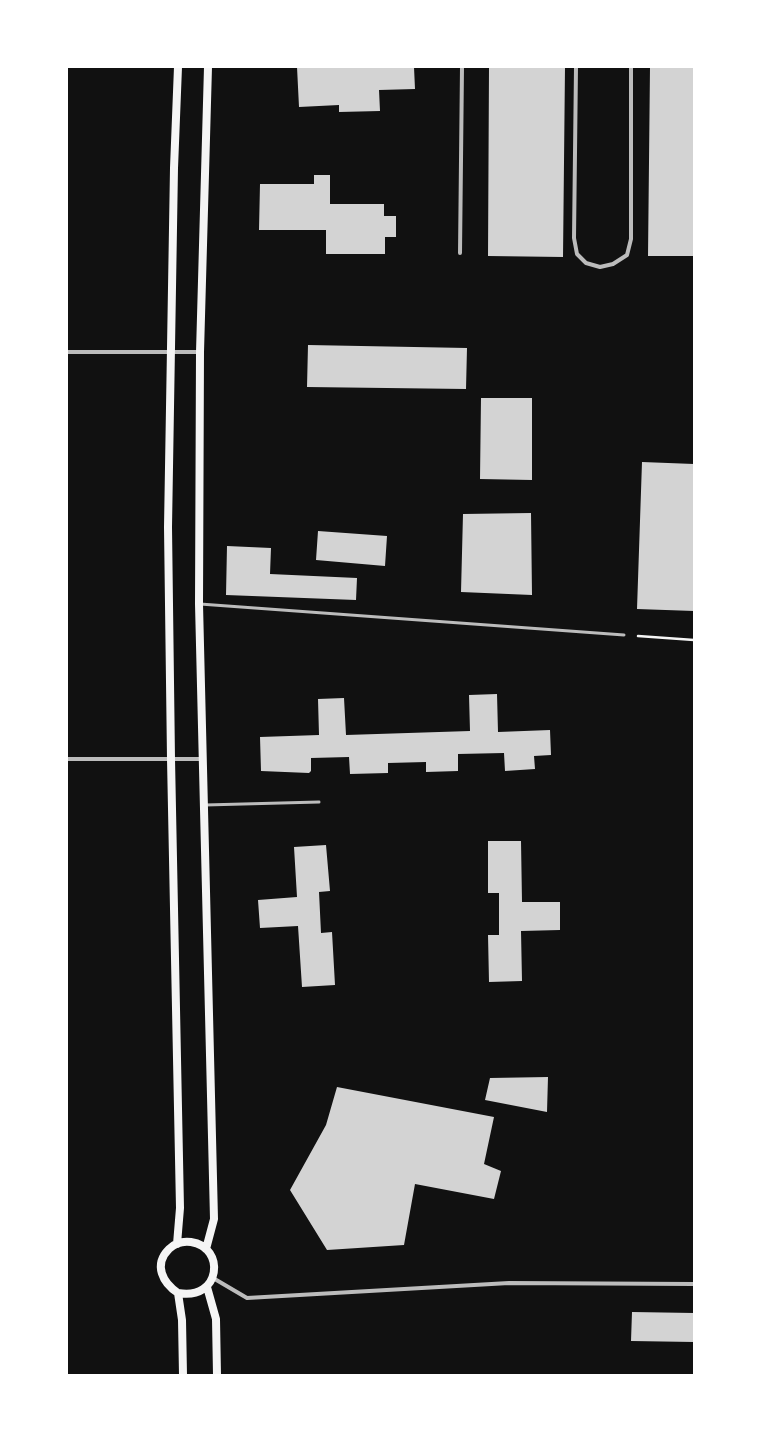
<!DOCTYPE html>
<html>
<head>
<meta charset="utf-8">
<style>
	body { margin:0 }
	#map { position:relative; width:761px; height:1442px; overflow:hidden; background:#111; font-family:Mulish,sans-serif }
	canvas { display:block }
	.frame { position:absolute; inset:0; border:68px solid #fff; pointer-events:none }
</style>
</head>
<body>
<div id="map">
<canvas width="761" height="1442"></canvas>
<div class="frame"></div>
</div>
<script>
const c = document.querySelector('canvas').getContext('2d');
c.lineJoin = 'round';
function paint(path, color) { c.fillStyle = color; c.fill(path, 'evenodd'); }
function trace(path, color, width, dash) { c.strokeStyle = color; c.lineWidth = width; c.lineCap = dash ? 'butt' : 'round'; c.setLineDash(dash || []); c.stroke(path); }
paint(new Path2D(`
	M297,67h117l1,22 -36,1 1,21 -41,1v-7l-40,2z
	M489,67h76l-2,190 -75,-1z
	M650,67h44v189h-46z
	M314,175h16v29h54v12h12v21h-11v17h-59v-24h-67l1,-46h54z
	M308,345l159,3 -1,41 -159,-2z
	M481,398h51v82l-52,-1z
	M642,462l52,2v147l-57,-2z
	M531,513l1,82 -71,-3 2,-78z
	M318,531l69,5 -2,30 -69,-6z
	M227,546l44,2 -1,26 87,4 -1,22 -130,-5z
	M497,694l1,38 52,-2 1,25 -17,1 1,13 -30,2 -1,-18 -46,1v17l-32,1v-10l-38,1v10l-38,1 -1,-17 -38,1v13l-2,2 -48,-2 -1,-34 59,-2 -1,-36 26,-1 2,37 124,-4 -1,-36z
	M488,841h33l1,61h38v28l-39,1 1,50 -33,1 -1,-47h11v-42h-11z
	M326,845l4,46 -11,1 2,41 11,-1 3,53 -33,2 -4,-61 -38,2 -2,-28 39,-3 -3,-50z
	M548,1077l-1,35 -62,-12 5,-22z
	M337,1087l157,30 -10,47 17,7 -7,28 -79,-15 -11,61 -77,5 -37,-60 36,-65z
	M632,1312l62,1v29l-63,-1z`), '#d3d3d3');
trace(new Path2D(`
	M638,636l56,4`), '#f5f5f5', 2.5);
trace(new Path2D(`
	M200,604l424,31
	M205,805l114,-3`), '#bcbcbc', 3);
trace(new Path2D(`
	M576,67l-2,171 3,16 9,9 14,4 13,-3 14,-9 4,-16v-172
	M460,253l2,-186
	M67,352h133
	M67,759h135
	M213,1278l34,20 262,-15 185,1`), '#bcbcbc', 4);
trace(new Path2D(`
	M177,1244l3,-36 -9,-449 -3,-232 6,-359 4,-101
	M206,1249l8,-30 -15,-615 1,-252 8,-285
	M207,1287l9,32 1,56
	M178,1293c43,8 48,-46 13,-51 -8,-1 -16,1 -22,7 -16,16 -6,34 9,44l4,27 1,55`), '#f5f5f5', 8);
</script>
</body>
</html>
